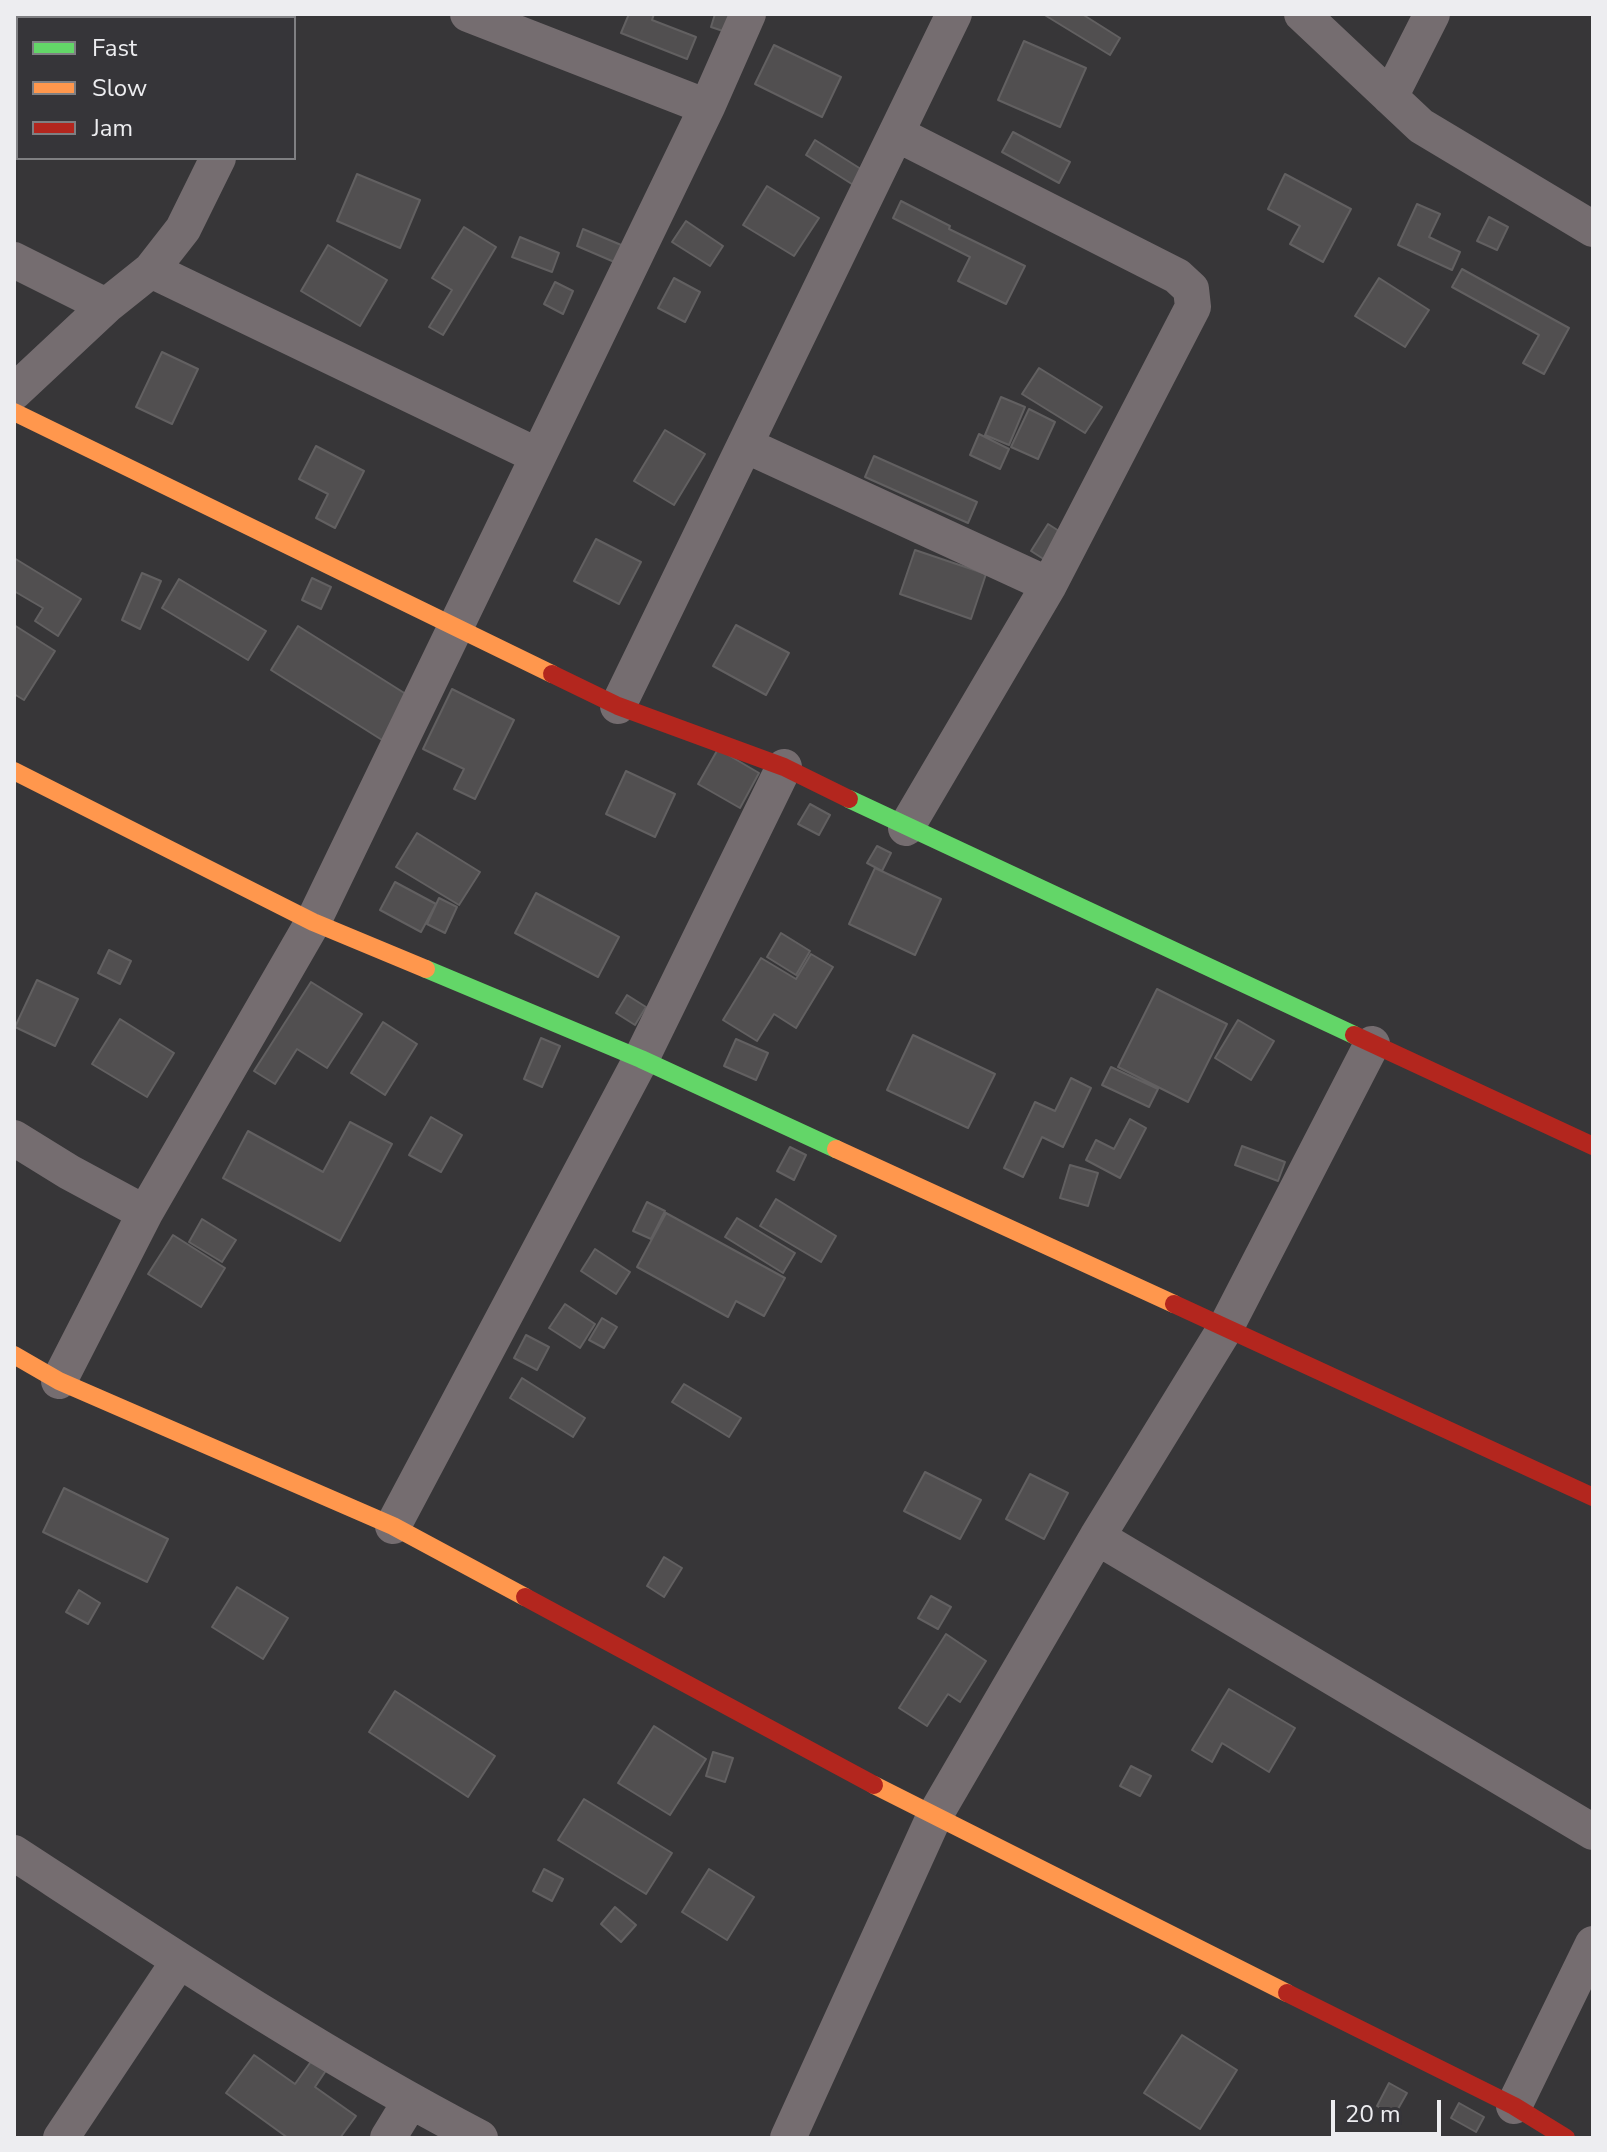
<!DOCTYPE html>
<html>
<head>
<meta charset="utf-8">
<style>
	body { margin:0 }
	#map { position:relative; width:1607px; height:2152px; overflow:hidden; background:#373638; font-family:"Nunito Sans",sans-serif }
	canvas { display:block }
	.frame { position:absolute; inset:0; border:16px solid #ededf0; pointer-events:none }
	.legend { position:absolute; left:16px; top:16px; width:280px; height:144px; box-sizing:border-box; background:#363539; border:2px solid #7f7f82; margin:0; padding:10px 14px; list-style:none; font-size:24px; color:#ededf0 }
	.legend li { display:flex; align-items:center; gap:16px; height:40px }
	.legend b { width:40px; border:2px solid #7f7f82 }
	.scale { position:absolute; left:1331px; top:2100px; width:110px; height:36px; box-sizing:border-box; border:4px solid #ededf0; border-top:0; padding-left:10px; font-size:24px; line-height:28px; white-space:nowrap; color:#ededf0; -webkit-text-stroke:6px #363539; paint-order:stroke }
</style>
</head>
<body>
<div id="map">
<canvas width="1607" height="2152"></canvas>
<div class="frame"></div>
<ul class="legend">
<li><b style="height:10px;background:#63d668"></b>Fast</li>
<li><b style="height:10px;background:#ff974d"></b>Slow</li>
<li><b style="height:10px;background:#b3261e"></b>Jam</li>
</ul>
<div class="scale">20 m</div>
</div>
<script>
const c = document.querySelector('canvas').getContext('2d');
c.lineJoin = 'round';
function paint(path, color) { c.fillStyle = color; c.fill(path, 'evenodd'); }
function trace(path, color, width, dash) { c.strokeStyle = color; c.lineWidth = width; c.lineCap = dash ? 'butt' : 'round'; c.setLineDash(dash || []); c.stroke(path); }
const building = new Path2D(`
	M629,14h25l-2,6 44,17 -9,22 -66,-26z
	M715,14h23l-6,20 -21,-7z
	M1043,14h39l38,24 -10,17z
	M1024,41l62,27 -26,59 -62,-27z
	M774,45l67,32 -19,40 -67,-33z
	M1013,132l57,30 -11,21 -57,-31z
	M815,140l49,31 -9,15 -49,-31z
	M357,174l63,26 -20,48 -63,-27z
	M1285,174l66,35 -28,53 -33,-18 10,-18 -32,-17z
	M767,186l52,32 -25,38 -51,-31z
	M901,201l49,25 -1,3 76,37 -19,38 -48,-23 12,-24 -77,-39z
	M1417,204l23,10 -11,23 31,15 -8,18 -54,-25z
	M1489,217l19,10 -11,23 -20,-9z
	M686,221l37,25 -13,20 -38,-24z
	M464,227l32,20 -53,88 -14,-8 23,-37 -20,-12z
	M583,229l43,18 -7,17 -42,-18z
	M520,237l39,16 -7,19 -40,-15z
	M328,245l59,35 -27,46 -59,-35z
	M1462,269l107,59 -25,46 -21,-11 16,-28 -87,-48z
	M674,278l26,14 -15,30 -27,-14z
	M1379,278l50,32 -24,37 -50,-31z
	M555,282l18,9 -10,23 -19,-10z
	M162,352l36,17 -26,55 -36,-17z
	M1039,368l63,39 -17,26 -63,-39z
	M1001,397l24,10 -16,38 -24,-10z
	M1029,409l26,13 -17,37 -27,-12z
	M665,430l40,24 -31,51 -40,-24z
	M979,434l30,15 -9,20 -30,-14z
	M316,446l48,25 -29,57 -19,-10 12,-24 -29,-15z
	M874,456l103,46 -9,21 -103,-46z
	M1048,524l22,14 -17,27 -22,-14z
	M596,539l45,23 -22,42 -45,-23z
	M915,550l71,24 -15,45 -71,-25z
	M14,558l67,41 -23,37 -23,-15 8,-13 -29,-17z
	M142,573l19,8 -21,48 -18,-9z
	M312,578l19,9 -10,22 -19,-9z
	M179,579l87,52 -18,29 -86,-52z
	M14,625l41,26 -31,49 -10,-6z
	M736,625l53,28 -23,42 -53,-29z
	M298,626l111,70 -27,44 -111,-70z
	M452,689l62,31 -39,79 -21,-10 10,-20 -41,-20z
	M718,749l41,24 -19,35 -42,-24z
	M626,771l49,23 -20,43 -49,-23z
	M810,804l20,11 -11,20 -21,-11z
	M417,833l63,39 -21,33 -63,-38z
	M877,846l14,7 -9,18 -15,-8z
	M875,868l66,31 -26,56 -66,-31z
	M395,882l41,22 -15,28 -41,-22z
	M536,893l83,44 -21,40 -83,-44z
	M439,898l18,9 -12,26 -18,-9z
	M781,933l29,18 -14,24 -29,-18z
	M109,950l22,11 -11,23 -22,-11z
	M811,954l22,13 -37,61 -22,-14 -17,27 -34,-21 38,-62 35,21z
	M37,980l41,19 -23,47 -40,-19z
	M311,982l51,32 -35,54 -30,-19 -22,35 -21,-13z
	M1157,989l70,35 -39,78 -70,-35z
	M627,995l19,12 -11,18 -19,-12z
	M120,1019l54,34 -27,44 -55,-33z
	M1238,1020l36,21 -23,39 -36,-22z
	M383,1022l34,22 -32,51 -34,-22z
	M913,1035l82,39 -27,54 -81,-38z
	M541,1038l19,8 -18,41 -18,-8z
	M736,1039l32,14 -12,27 -32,-14z
	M1111,1067l47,22 -9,18 -47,-22z
	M1071,1078l20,10 -28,59 -21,-10 -19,40 -19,-9 31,-66 20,9z
	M431,1117l31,18 -21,37 -32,-17z
	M1130,1119l16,9 -26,50 -34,-18 10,-20 18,9z
	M350,1122l42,22 -52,97 -117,-63 25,-47 75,41z
	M1242,1146l43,16 -7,19 -43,-16z
	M790,1147l16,8 -12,25 -17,-9z
	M1070,1165l28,8 -10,33 -28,-8z
	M776,1199l60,37 -15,26 -61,-36z
	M647,1202l18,9 -14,28 -18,-8z
	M666,1213l119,65 -21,38 -28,-15 -8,16 -91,-50z
	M737,1218l58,35 -12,20 -58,-36z
	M202,1219l34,21 -14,22 -33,-20z
	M173,1235l52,33 -24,39 -53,-33z
	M595,1249l35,23 -14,22 -35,-23z
	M565,1304l30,20 -15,24 -31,-20z
	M602,1318l15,9 -13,21 -15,-8z
	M526,1335l23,12 -12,23 -23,-12z
	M522,1378l63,40 -12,19 -63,-39z
	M684,1384l57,34 -12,19 -57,-35z
	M925,1472l56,28 -21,39 -56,-28z
	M1030,1474l38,19 -24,46 -38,-20z
	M64,1488l104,51 -21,43 -104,-50z
	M664,1557l18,11 -18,29 -17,-11z
	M237,1587l51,31 -25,41 -51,-32z
	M79,1590l21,13 -12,21 -22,-12z
	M931,1596l20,11 -13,22 -20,-11z
	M946,1634l40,27 -26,41 -12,-8 -21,32 -28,-18z
	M1229,1689l66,39 -26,44 -47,-29 -10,19 -20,-12z
	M395,1691l100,65 -27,41 -99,-65z
	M654,1726l52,33 -36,56 -52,-32z
	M713,1752l20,6 -8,24 -19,-6z
	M1131,1766l20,10 -11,20 -20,-10z
	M584,1799l88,54 -26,41 -88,-54z
	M544,1869l19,10 -11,22 -19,-10z
	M709,1869l45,28 -27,43 -45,-28z
	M615,1907l21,18 -15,17 -20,-18z
	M1182,2035l55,35 -37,59 -56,-36z
	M317,2053l14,10 -16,24 41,29 -16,22h-52l-62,-45 28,-38 41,29z
	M1389,2083l18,10 -13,23 -17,-10z
	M1459,2103l25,14 -8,15 -25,-14z`);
paint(building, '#514f50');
trace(building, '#626061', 2);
trace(new Path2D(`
	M468,14l239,93
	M1302,14l119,112 172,103
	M276,18l1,-4
	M1390,97l42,-83
	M897,134l280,142 14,13 2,18 -144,278 -143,243
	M14,260l92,46
	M151,270l387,186
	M14,392l92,-86 45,-36 32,-41 35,-71
	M745,445l304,140
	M618,706l336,-692
	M14,1138l55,34 76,41
	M59,1381l86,-168 168,-291 394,-815 41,-93
	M393,1526l248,-467 143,-292
	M1097,1537l496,295
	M14,1853c152,99 305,201 466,285
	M1514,2106l79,-162
	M61,2138l118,-177
	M388,2138l22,-36
	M788,2138l146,-321 163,-280 129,-210 146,-283`), '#756d70', 36);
trace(new Path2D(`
	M849,799l505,236
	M426,969l215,90 195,90`), '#63d668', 18);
trace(new Path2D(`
	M14,412l538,262
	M14,771l299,151 113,47
	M836,1149l338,155
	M14,1355l45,26 334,145 132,71
	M874,1785l413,208`), '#ff974d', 18);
trace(new Path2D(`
	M552,674l66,32 166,61 65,32
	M1354,1035l239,111
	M1174,1304l419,193
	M525,1597l349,188
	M1287,1993l227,113 52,32`), '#b3261e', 18);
</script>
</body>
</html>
